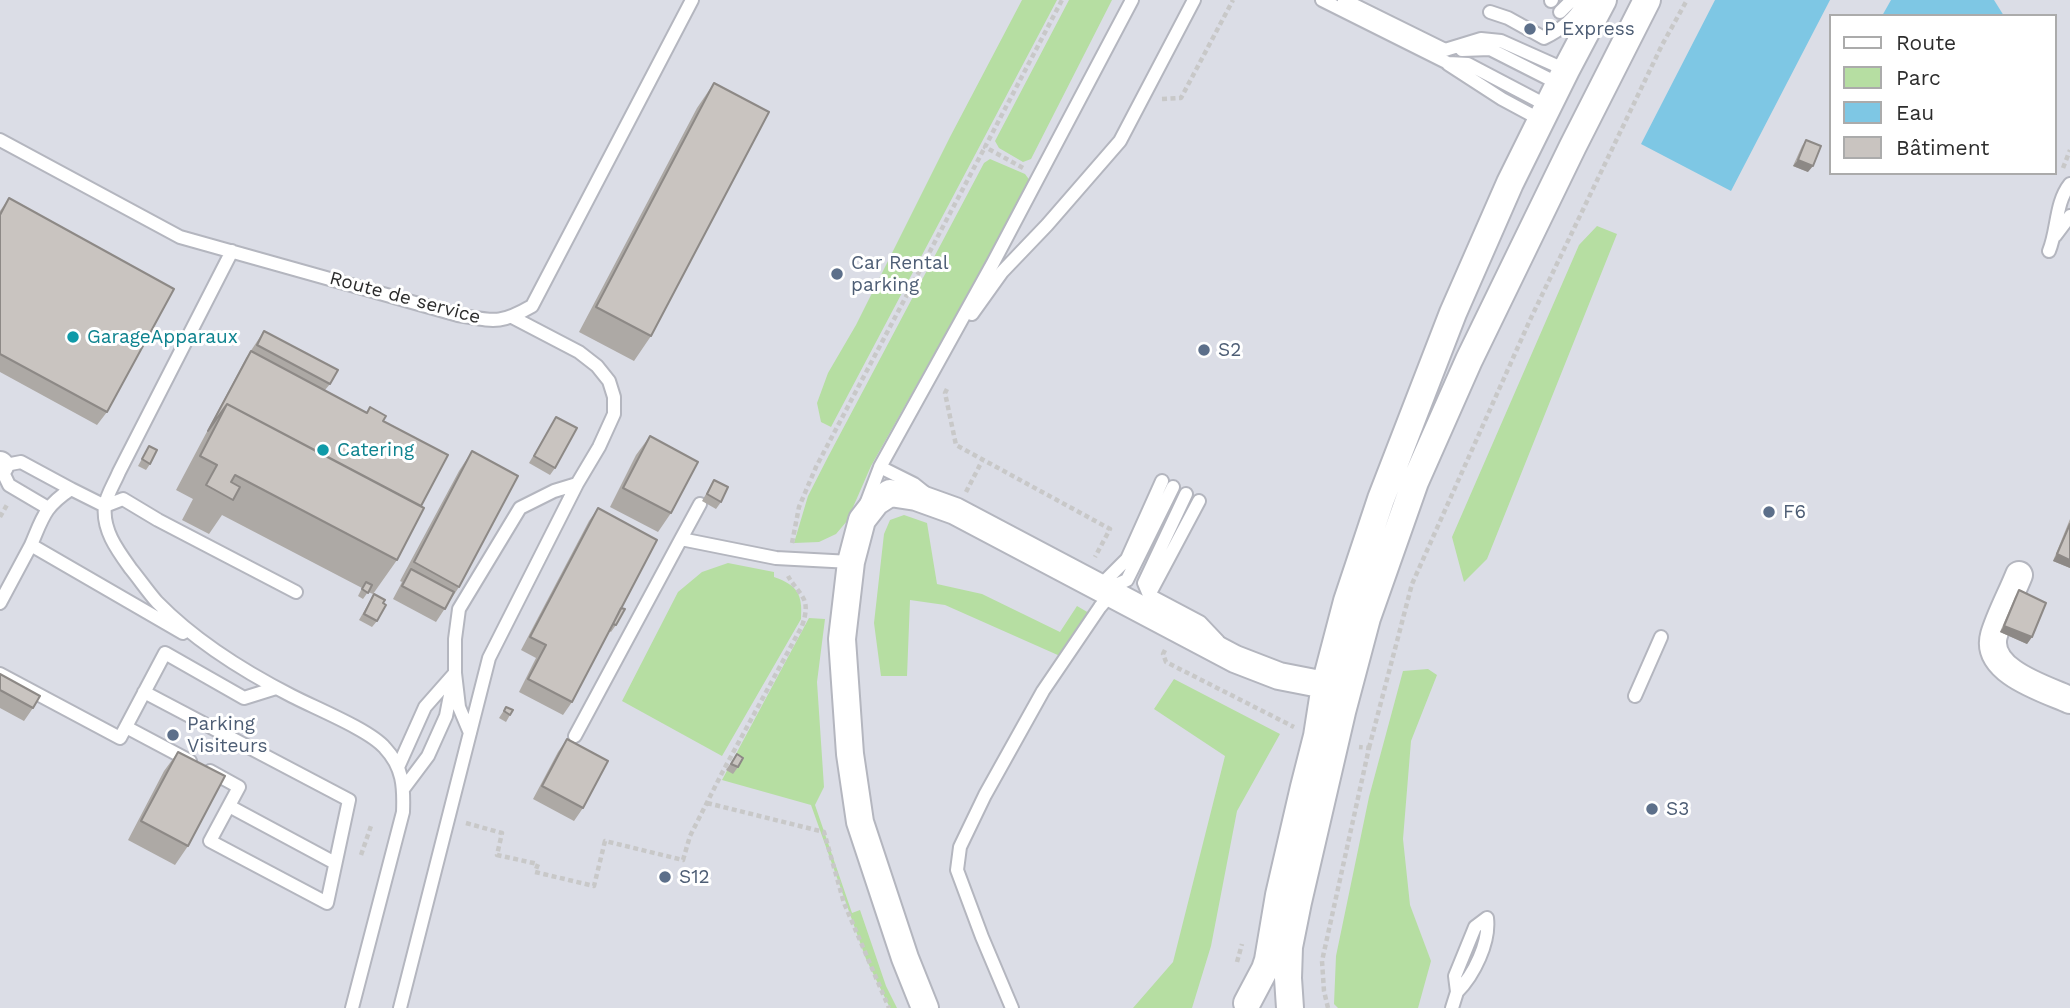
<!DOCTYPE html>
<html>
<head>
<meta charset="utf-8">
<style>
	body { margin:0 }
	#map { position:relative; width:2070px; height:1008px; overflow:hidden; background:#ede8e0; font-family:"Work Sans",sans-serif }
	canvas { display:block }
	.legend { position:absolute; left:1829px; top:14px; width:228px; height:161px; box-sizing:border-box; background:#fff; border:2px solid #ababab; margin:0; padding:9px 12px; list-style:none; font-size:21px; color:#2d2d2d }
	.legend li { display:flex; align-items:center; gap:14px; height:35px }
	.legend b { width:35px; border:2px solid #ababab }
</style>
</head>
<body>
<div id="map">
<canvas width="2070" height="1008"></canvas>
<ul class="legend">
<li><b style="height:9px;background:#fff"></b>Route</li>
<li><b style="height:19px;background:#b6dea2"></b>Parc</li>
<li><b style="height:19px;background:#7ec7e4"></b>Eau</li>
<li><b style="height:19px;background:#c9c4c0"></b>Bâtiment</li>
</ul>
</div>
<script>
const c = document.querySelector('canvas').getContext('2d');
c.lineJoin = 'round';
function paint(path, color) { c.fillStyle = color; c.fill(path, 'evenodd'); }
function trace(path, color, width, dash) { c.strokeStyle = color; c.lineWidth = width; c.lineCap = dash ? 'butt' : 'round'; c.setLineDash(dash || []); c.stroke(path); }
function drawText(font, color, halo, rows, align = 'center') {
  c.font = font + ' "Work Sans",sans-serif'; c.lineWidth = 6; c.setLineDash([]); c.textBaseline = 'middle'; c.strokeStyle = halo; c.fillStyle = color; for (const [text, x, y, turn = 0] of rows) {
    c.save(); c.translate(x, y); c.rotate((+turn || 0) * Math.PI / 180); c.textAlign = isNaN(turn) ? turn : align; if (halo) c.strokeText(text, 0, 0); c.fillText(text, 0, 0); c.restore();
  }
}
paint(new Path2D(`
	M0,0h2070v1008h-2070zM1830,16h224v157h-224z`), '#dbdde6');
paint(new Path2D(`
	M1022,0h35l-226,427 -10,-5 -4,-19 11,-30 28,-48 94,-188z
	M1069,0h43l-81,159 -8,3 -24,-14 -4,-7z
	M990,159l35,15 6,8 -160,284 -24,55 -11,13 -17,8 -25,1 14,-47 21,-41 155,-292z
	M1597,226l20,8 -130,325 -23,23 -12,-45 127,-292z
	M904,515l23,8 10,61 45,10 78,38 17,-26 12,7 -29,43 -115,-51 -35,-5 -3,76h-26l-7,-53 10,-89 6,-14z
	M728,563l46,9v5c23,8 29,17 27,42l-79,137 -100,-55 56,-109 24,-20z
	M809,618l16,1 -8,63 7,105 -9,18 37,108 8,-3 26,76 11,22h-7l-24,-49 -55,-154 -89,-25z
	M1428,669l9,6 -26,66 -8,98 7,66 21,56 -13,47h-80l-4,-4 2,-48 33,-159 34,-126z
	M1174,679l106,55 -43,77 -26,135 -19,62h-59l40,-46 52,-206 -71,-47z`), '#b6dea2');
paint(new Path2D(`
	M1715,0h115l-99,191 -90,-47z
	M1891,0h103l10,16h-122z`), '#7ec7e4');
const lane = new Path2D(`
	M1322,0l126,63 20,1 80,42
	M1344,0l101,50 36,-11 20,2 65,29
	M1551,1l1,-1
	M1490,12l18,6 36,20c18,-9 31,-19 41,-38
	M1560,12l12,-12
	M1462,50l28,-1 69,35
	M1448,64l54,35 39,21
	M0,140l180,97 278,78c36,6 41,10 74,-9l160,-306
	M2055,236l15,-20
	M232,251l-113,221c-4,10 -13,24 -14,34 -3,24 13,45 26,63 9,11 17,23 26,33 39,40 86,69 135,94 23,12 78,34 93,52 18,19 19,39 18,64l-51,196
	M2049,251c9,-22 6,-48 21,-67
	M972,314l30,-42 45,-47 73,-84 74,-141
	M880,467l34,17 10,8
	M1199,501l-50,94 51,27 18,19
	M866,504l14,-37 113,-204 139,-263
	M48,508l-39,-23 -9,-19 21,-4 50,27
	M681,539l19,-35
	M1099,587l28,-28 35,-78
	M1107,589l20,-9 46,-93
	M1149,595l-5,-12 42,-89
	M0,603l31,-58
	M183,633l-152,-88c12,-28 13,-38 40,-56l34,17 18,-7 35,21 138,72
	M0,674l120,64 45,-85 79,45 32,-10
	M144,692l205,108 -22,103 -117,-62 29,-54 -29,-16
	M1635,696l26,-59
	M126,727l64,34
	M470,733l-11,-26 -4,-34v-34l4,-30 61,-101 34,-17 23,-7
	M575,736l106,-197 95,19 75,4
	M399,765l26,-58 30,-34
	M404,788l24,-32 18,-40 6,-31
	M229,806l106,57
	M400,1008l89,-350 88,-174 22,-37 15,-33v-17l-5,-16 -12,-15 -18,-14 -67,-35
	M1012,1008l-30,-71 -25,-67 3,-23 25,-52 58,-104 57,-84 11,-13
	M1452,1008l5,-16 -2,-16 20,-49 12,-9c3,24 -13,57 -30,74`);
const street = new Path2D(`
	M0,465v1
	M2019,575c-8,20 -19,40 -25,60 -10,36 51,54 76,65
	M1247,1003l18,-34 3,-9 11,-65 25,-108 13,-51 8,-51 22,-84 34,-102 72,-186 57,-130 56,-113 37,-70
	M925,1008l-20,-50 -45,-136 -10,-68 -8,-115 9,-77 11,-42 14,-18 14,-9 26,4 39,14 280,148 44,17 46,9
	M1290,1008l-2,-30 1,-31 9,-45 44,-190 25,-94 48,-136 54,-122 104,-214 74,-146`);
trace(lane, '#b4b6bf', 16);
trace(street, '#b4b6bf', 30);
trace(new Path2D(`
	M1162,99l19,-1 52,-98
	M1023,168l-38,-21 77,-147
	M2063,168l7,-18
	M947,389l-2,4 11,52 154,84 -15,28
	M966,492l16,-31
	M0,517l8,-14
	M792,543l7,-36 17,-40 169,-320
	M1165,650l-2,4 3,8 128,65
	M1369,748l43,-164 118,-264 132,-275 25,-45
	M707,803l117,29 20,71 45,105
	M466,823l36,10 -5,22 41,9 -3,8 59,14 11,-45 78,19 7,-24 33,-65 79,-145c10,-29 -2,-29 -14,-50
	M361,855l11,-32
	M1237,962l5,-18
	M1328,1008l-4,-17 -2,-30 47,-213 -10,-1`), '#c8c8c8', 4.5, [5, 3.5]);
trace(lane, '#fff', 12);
trace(street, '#fff', 26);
paint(new Path2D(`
	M714,83l-63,253 -17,25 -55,-29 118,-224z
	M1806,140l2,32 -15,-6 9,-20z
	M9,198l98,214 -10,13 -97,-53v-161z
	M264,331l66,53 -5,6 58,31 38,85 -24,54 -24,34 -5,-2 -5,7 -5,-3 4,-8 -140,-73 -13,19 -27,-14 11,-21 -17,-9 70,-132z
	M556,417l-1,51 -5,7 -21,-12z
	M650,436l21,77 -13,19 -48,-25 26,-52z
	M149,446l1,18 -4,6 -8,-4z
	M472,451l-13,136 -23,35 -43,-23 9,-17 -2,-1 59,-110z
	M714,480l7,22 -5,7 -14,-8z
	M598,508l23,100 -5,17 -5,7 -2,-1 -37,71 -9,13 -44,-23 17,-34 -15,-8 68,-129z
	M2070,519v49l-17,-7z
	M2019,590l13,47 -5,7 -27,-12 15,-35z
	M374,594l3,27 -5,6 -13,-7z
	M0,674l33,34 -9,13 -24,-13z
	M506,707l4,8 -4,7 -7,-4z
	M567,739l16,69 -9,13 -41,-22 25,-47z
	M178,752l10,94 -13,19 -47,-25 36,-69z
	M737,754l1,13 -5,7 -7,-4z`), '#ada9a5');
paint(new Path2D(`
	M1798,160l15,6 -5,6 -15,-6z
	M2057,554l13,6v8l-17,-7z
	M2004,626l28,11 -5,7 -27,-12z`), '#8d8986');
const building = new Path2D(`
	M714,83l55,29 -118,224 -55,-29z
	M1806,140l15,6 -8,20 -15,-6z
	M9,198l165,91 -67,123 -107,-58v-139z
	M264,331l74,39 -8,14 -73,-39z
	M251,351l116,62 3,-6 16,9 -3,5 65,34 -27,51 -194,-102 -19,27z
	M227,404l197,104 -27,52 -162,-85 -4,7 9,5 -7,13 -27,-15 11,-20 -17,-9z
	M556,417l21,11 -22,40 -21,-12z
	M650,436l48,26 -27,51 -48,-25z
	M149,446l8,4 -7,14 -8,-5z
	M472,451l46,25 -59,111 -45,-25z
	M714,480l14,7 -7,15 -14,-8z
	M598,508l59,32 -85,162 -44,-23 18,-34 -16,-8z
	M2070,524v36l-13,-6z
	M411,569l43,23 -9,17 -43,-23z
	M366,582l6,3 -4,8 -6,-4z
	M2019,590l27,13 -14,34 -28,-11z
	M374,594l11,6 -2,3 3,2 -9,16 -13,-7z
	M621,608l4,1 -9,16 -3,-1z
	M0,674l40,22 -7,12 -33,-18z
	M506,707l7,3 -3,5 -6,-4z
	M567,739l41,22 -25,47 -41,-22z
	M178,752l47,24 -37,70 -47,-25z
	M737,754l6,4 -5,9 -7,-3z`);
paint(building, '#c9c4c0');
trace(building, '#8d8986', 2);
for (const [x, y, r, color] of [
	[1530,29,7,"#5c6f8a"],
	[837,274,7,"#5c6f8a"],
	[73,337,7,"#0f9aa8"],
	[1204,350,7,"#5c6f8a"],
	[323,450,7,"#0f9aa8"],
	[1769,512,7,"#5c6f8a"],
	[173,735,7,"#5c6f8a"],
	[1652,809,7,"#5c6f8a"],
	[665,877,7,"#5c6f8a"]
]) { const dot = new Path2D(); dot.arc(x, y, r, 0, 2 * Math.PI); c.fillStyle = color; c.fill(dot); trace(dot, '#fff', 2.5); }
drawText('19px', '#4e5e75', '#fff', [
	["P Express",1544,29],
	["Car Rental",851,263],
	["parking",851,285],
	["S2",1218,350],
	["F6",1783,512],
	["Parking",187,724],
	["Visiteurs",187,746],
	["S3",1666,809],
	["S12",679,877]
], 'left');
drawText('19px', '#2d2d2d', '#fff', [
	["Route de service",405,298,15]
]);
drawText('19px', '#0d838f', '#fff', [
	["GarageApparaux",87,337],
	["Catering",337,450]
], 'left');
</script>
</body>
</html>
